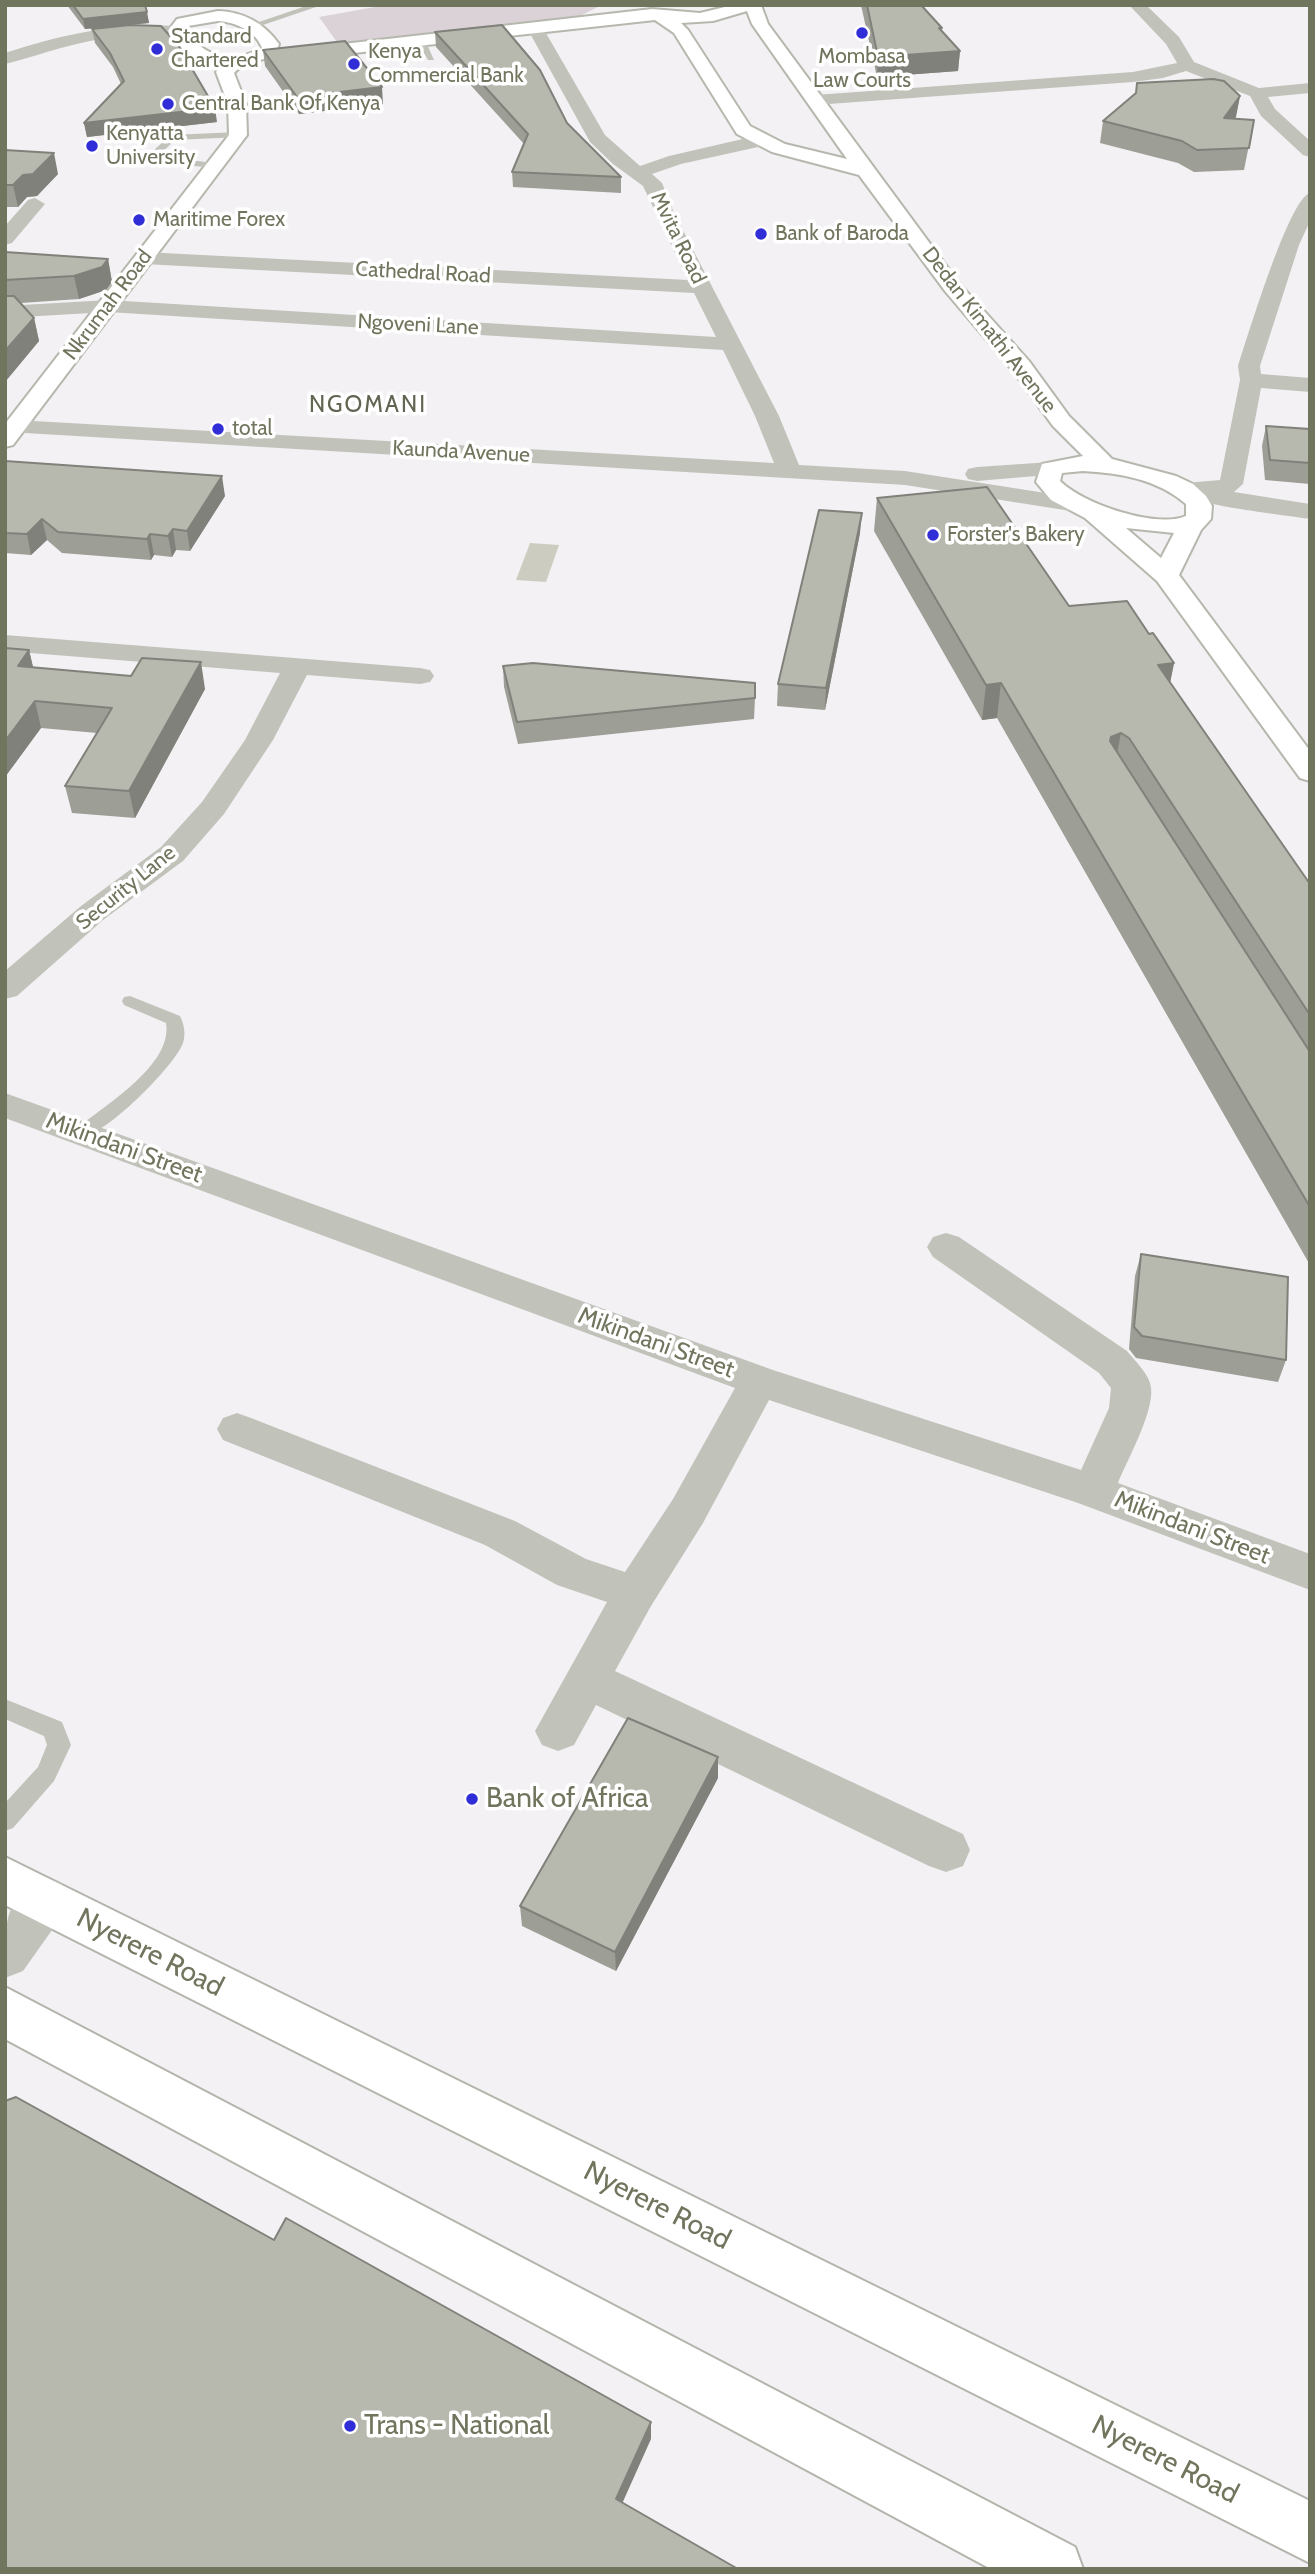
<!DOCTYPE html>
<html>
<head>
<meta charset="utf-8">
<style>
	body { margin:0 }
	#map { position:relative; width:1315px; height:2574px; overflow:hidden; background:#f4f1f4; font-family:Cabin,sans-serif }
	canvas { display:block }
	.frame { position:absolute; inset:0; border:7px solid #70755d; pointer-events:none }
</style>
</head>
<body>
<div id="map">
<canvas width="1315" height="2574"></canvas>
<div class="frame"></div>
</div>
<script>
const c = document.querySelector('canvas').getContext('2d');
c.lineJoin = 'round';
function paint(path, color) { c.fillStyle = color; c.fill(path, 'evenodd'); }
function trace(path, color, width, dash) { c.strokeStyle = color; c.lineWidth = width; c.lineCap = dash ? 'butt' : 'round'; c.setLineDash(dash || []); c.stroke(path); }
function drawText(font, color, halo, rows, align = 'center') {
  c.font = font + ' Cabin,sans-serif'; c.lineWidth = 7; c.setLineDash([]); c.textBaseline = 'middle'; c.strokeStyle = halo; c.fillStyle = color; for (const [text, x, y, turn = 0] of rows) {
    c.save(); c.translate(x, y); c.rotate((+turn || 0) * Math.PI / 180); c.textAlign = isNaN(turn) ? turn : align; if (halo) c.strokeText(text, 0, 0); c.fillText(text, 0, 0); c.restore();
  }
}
paint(new Path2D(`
	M386,5h216l-26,13 -237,27 -20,-28z`), '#dbd2d8');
paint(new Path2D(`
	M530,543l29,2 -13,37 -30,-2z`), '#cccdc0');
const secondary = new Path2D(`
	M733,5h28l7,19 191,259 70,78 40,55 43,43 64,17 17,8 13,12 6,10 -1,13 -10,11 -22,45 131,176v30l-10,-3 -143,-197 -72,-63 -34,-18 -15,-18 6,-18 41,-8 -30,-30 -40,-55 -68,-80 -86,-116 -87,-23 -35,-18 -63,-101 -19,-13 -356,39 -8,-5 8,-5 353,-40 48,4zM747,11l5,13 95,135 -62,-15 -35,-18 -62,-96 -7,-7 32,-2zM1083,471c37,2 74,8 103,33v12c-29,13 -103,-12 -126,-35l2,-8zM1126,528l48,5 -13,25z
	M218,11c26,1 46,12 61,33l-3,10c-14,8 -32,7 -42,19l12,31 1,31 -234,310 -8,2v-23l224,-289 -1,-31 -12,-32 5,-6 -33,-10 -20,-25 9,-12zM218,21c17,1 38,10 44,27 -30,17 -57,9 -77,-17l3,-5z`);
const highway = new Path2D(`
	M5,1857l1305,644v62l-1305,-658z
	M5,1987l1070,560 8,22h-92l-986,-530z`);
trace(secondary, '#b6b8ae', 4);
trace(highway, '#b3b5ad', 4);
paint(new Path2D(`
	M309,5h13l-65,22 -7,-2z
	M415,38l11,4 8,18h-6z
	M238,132l3,1v4l-66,3 -17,16 56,7 5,3 -2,2 -59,-5 -11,-6 23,-22z
	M130,996l50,20c4,8 6,18 3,27 -8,23 -85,101 -107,94l-3,-4 3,-4c29,-24 97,-64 90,-106l-42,-18 -2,-4 2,-4z
	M5,1699l57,23 9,23 -17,36 -41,47 -8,3v-28l33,-36 9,-22 -3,-9 -39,-17z`), '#c1c3bb');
paint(new Path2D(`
	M1129,5h17l33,32 15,25 65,26 51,-5v10l-42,4 7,12 35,32v16l-7,-2 -42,-39 -11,-20 -64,-25 -23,7 -30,4 -318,23 -9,-5 9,-5 318,-23 44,-9 -11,-19z
	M535,23l8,5 62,107 35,31 29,-10 91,-21 9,6 -2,4 -86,19 -29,10 10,9 12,30 105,203 20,49 106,6 166,26 9,2 3,5 -3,5 -9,2 -166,-26 -897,-53 -3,-6 3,-4 8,-2 758,43 -19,-47 -32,-66 -615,-38 -103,6v-12l103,-6 608,37 -22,-44 -550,-29 -7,-2 -3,-4 3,-4 7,-2 544,28 -45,-94 -30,-22 -23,-22 -63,-114z
	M152,25l24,1 8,5c-9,10 -38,4 -52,5 -45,1 -84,17 -127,28v-11c49,-16 96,-27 147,-28z
	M1310,193v28l-11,24 -39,121 1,8 49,4v14l-49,-4 -18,96 -9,8 76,12v15c-25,-4 -129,-15 -139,-30l3,-5 46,-4 20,-100 -2,-14c9,-27 51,-168 72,-173z
	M35,198l10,6 -33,39 -7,2v-19l23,-26z
	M1051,462l9,2 3,5 -3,5 -83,7 -9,-2 -3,-5 3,-5 9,-2z
	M5,635l415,33 10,2 4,6 -4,6 -10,2 -113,-9 -34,65 -49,74 -41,47 -80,59 -86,76 -12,3v-28l76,-65 80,-59 41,-45 43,-62 35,-67 -275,-22z
	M5,1093l768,277 308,100 28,-62 2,-20 -12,-15 -166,-116 -6,-10 6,-10 13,-4 13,4 168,114c8,10 19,20 23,32 8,23 -23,77 -32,100l192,71v36l-232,-87 -309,-103 -66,123 -52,83 -36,65 348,163 7,16 -7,16 -17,6 -17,-6 -333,-161 -22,40 -16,6 -16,-6 -7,-14 72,-129 -50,-17 -72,-40 -262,-105 -6,-11 6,-11 14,-5 14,5 264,103 71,38 39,13 48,-73 62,-111 -730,-270z
	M45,1877l17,7 8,16 -8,16 -39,55 -18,7c0,-44 -5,-82 40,-101z`), '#c1c3bb');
paint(secondary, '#fff');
paint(highway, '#fff');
paint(new Path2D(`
	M67,5h78l4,18 -64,6z
	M861,5h60l21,23v3l18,20 -2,20 -81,6z
	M92,29l125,93 -130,15 -3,-14 37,-39 -8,-17 -18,-24z
	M435,32l132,91 54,54v16l-108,-6 -1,-15 12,-28 -88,-97z
	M263,50l120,54 -84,10 -34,-48z
	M1240,96l-5,23 19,1 -10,50 -50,2 -16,-9 -78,-20 3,-22z
	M5,150l53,24 -21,22 -10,1 -9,10h-13z
	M5,252l103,7 4,23 -6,8 -27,9 -58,4 13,15 5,23 -34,41z
	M1266,426l44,3v55l-45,-4 -3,-34z
	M5,461l220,35 -35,55 -14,-1 -4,7 -18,-2 -3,5 -89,-7 -15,-13 -16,15 -26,-2z
	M877,498l192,108 80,28 25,29 -4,20 140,201v381l-313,-547 -15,2 -108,-189z
	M860,533l-35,177 -48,-4 1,-22z
	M29,650l4,17 172,22 -70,129 -63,-5 -7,-27 32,-53 -56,-5 -36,49z
	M503,666l252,32 -1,21 -236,25 -14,-57z
	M1141,1254l145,106 -8,22 -142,-24 -7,-9 6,-73z
	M718,1778l-102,193 -94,-45 -2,-20z`), '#9d9e96');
paint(new Path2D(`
	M147,12l2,11 -64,6 -2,-10z
	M960,51l-2,20 -81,6 1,-20z
	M382,87l1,17 -84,10 -2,-17z
	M1240,96l-4,21 -16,23 4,-22z
	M215,108l2,14 -130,15 -3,-14z
	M54,153l4,21 -21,22 -10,1 -9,10 -5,-22 10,-10z
	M108,259l4,23 -6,8 -27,9 -5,-23z
	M34,318l5,23 -34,41v-31z
	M222,476l3,20 -35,55 -3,-20z
	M862,513l-2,20 -35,177 1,-22z
	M42,519l5,21 -16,15 -4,-21z
	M173,529l3,21 -4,7 -4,-21z
	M150,534l4,21 -3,5 -4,-21z
	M29,650l6,26 -17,-10z
	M201,662l4,27 -70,129 -6,-27z
	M1174,663l-7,35 -9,-33z
	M1001,683l-4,35 -15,2 4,-35z
	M35,701l6,27 -36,49v-36z
	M1121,733l-7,36 -9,4 6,-36z
	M718,1757v21l-102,193 -1,-19z
	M651,2422v17l-34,76 -1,-16z`), '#80817a');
const building = new Path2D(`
	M73,5h72l2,7 -64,7z
	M867,5h54l21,23h-3l21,23 -82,6z
	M130,25l31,1 17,19 37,63 -131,15 40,-42 -14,-28 -18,-24z
	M502,25l38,45 27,53 54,54 -109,-5 16,-38 -93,-102z
	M345,41l37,46 -85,10 -34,-47z
	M1213,79l11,2 16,15 -16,22 30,2 -5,28 -52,2 -15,-9 -79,-20 33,-28 1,-10z
	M5,150l49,3 -21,21 -10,1 -10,10h-8z
	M5,252l103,7 -6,8 -28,9 -69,4z
	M5,296h9l20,22 -29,33z
	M1266,426l44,3v34l-40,-3z
	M5,461l217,15 -35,55 -14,-2 -5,7 -18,-2 -3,5 -89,-7 -16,-13 -15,15 -22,-1z
	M987,487l82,119 58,-5 22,33 4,-1 21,30 -16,2 152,219v131l-181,-277 -8,-5 -10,4 -1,4 200,311v155l-309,-524 -15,2 -109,-187z
	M819,510l43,3 -36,175 -48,-4z
	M5,648l24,2 -11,16 113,10 11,-18 59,4 -72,129 -64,-5 47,-78 -77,-7 -30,40z
	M533,663l222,20v15l-238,24 -14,-56z
	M1141,1254l147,23 -2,83 -144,-24 -8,-9z
	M628,1718l90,39 -103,195 -95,-46z
	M16,2097l258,143 12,-22 365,204 -35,77 122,70h-733v-468z`);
paint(building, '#b7b8ae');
trace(building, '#80817a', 2);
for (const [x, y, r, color] of [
	[862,33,7,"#312ed7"],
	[157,49,7,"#312ed7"],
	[354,64,7,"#312ed7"],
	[168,104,7,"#312ed7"],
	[92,146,7,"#312ed7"],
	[139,220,7,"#312ed7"],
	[761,234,7,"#312ed7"],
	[218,429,7,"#312ed7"],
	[933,535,7,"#312ed7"],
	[472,1799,7,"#312ed7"],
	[350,2426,7,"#312ed7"]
]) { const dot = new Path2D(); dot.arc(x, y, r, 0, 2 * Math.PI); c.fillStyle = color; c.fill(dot); trace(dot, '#fff', 2.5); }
drawText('21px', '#70755d', '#fff', [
	["Standard",171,37],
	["Chartered",171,61],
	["Kenya",368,52],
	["Commercial Bank",368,76],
	["Mombasa",862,57,"center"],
	["Law Courts",862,81,"center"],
	["Central Bank Of Kenya",182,104],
	["Kenyatta",106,134],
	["University",106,158],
	["Maritime Forex",153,220],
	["Bank of Baroda",775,234],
	["total",232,429],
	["Forster's Bakery",947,535]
], 'left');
drawText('21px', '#70755d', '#fff', [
	["Mvita Road",678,238,64],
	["Cathedral Road",423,273,3],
	["Nkrumah Road",108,305,-53],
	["Ngoveni Lane",418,325,3],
	["Dedan Kimathi Avenue",989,330,52],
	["Kaunda Avenue",461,452,3],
	["Security Lane",126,888,-39]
]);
c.letterSpacing = '2px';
drawText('23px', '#616653', '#fff', [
	["NGOMANI",368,405]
]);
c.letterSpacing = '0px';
drawText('24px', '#70755d', '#fff', [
	["Mikindani Street",124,1148,20],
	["Mikindani Street",656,1343,20],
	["Mikindani Street",1192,1528,21]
]);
drawText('28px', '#70755d', '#fff', [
	["Bank of Africa",486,1799],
	["Trans - National",364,2426]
], 'left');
drawText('28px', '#70755d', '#fff', [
	["Nyerere Road",150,1953,27],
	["Nyerere Road",657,2206,27],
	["Nyerere Road",1165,2460,27]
]);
</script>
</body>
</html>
